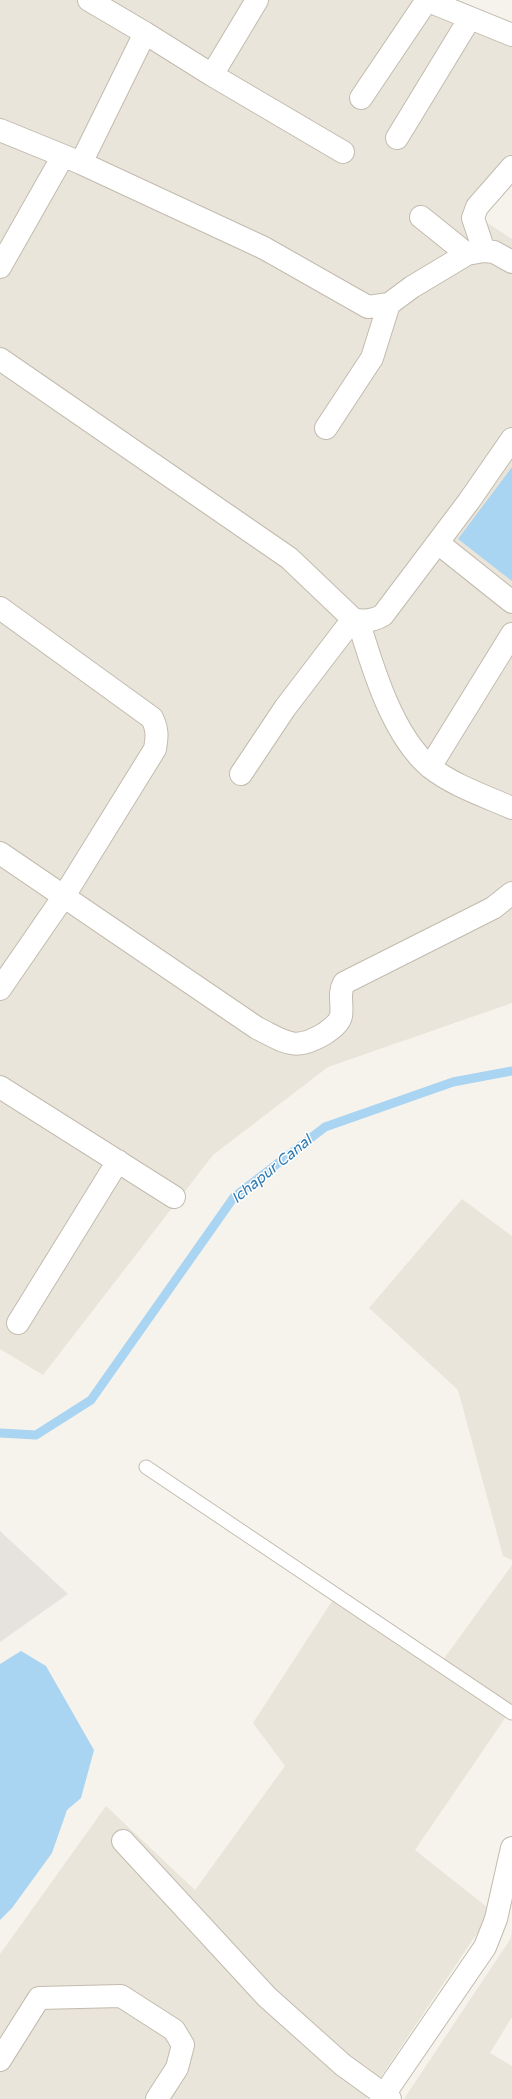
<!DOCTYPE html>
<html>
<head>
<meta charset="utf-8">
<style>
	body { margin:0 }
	canvas { display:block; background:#f6f3ec }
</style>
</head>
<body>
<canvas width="512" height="2099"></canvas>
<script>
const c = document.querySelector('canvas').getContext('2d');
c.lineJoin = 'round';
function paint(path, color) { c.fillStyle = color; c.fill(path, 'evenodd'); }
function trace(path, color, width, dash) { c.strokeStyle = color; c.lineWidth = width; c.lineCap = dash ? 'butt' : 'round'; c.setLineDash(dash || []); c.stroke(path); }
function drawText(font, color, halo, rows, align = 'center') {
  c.font = font + ' "Varela Round",sans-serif'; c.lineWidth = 3; c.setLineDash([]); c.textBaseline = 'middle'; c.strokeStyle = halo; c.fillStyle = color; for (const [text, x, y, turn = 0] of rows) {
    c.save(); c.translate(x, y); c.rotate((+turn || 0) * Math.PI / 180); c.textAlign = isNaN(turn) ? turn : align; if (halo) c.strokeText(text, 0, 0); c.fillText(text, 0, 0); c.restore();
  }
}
paint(new Path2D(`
	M0,0h446l66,28v156l-35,32 35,23v764l-184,64 -115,88 -170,220 -43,-26z
	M462,1199l50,37v324l-9,-4 -45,-166 -89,-82z
	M512,1565v143l-97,142 77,61 -126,188h-366v-145l106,-148 89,84 90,-124 -32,-43 79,-122 108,63z
	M512,1927v90l-22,36 22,13v33h-108l107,-161z`), '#eae5da');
paint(new Path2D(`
	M0,1531l68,63 -68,48z`), '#e6e2dd');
paint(new Path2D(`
	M512,467v114l-54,-42z
	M21,1651l25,15 48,84 -13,48 -14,12 -15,43 -40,55 -12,12v-256z`), '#a9d4f2');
trace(new Path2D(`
	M0,1433l36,2 55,-35 143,-203 91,-70 128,-45 59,-11`), '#a9d4f2', 9);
const lane = new Path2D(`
	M146,1467l366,246`);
const street = new Path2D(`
	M89,0l56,33
	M426,0l86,35
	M212,75l131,77
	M361,98l66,-98
	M0,130l81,33 183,85 104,59 21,-3 23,-17 55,-33 17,-3 10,1 18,10
	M397,138l73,-120
	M81,163l64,-130 67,42 45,-75
	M421,217l46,37
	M484,251l-11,-33 4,-11 35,-40
	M0,267l63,-111
	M0,359l289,199 64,61c11,3 20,2 30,-4l86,-114 43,-62
	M326,428l46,-70 17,-54
	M438,543l74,59
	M0,608l152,110c6,12 5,19 3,31l-91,147 -64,93
	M358,620c14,46 34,115 72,147 24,19 55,29 82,41
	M430,767l82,-133
	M241,774l44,-66 68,-89
	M0,853l257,175c29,14 37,24 67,6 7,-5 15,-10 17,-18 2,-12 -3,-22 3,-33l149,-75 19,-15
	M0,1087l174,110
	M18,1323l100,-162
	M123,1841l144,156 76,68 47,34
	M0,2060l39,-62 82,-2 53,34 9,15 -6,23 -20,31
	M381,2099l104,-152 11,-28 16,-71`);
trace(lane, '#c2bbae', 15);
trace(street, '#c2bbae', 24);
trace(lane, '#fff', 13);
trace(street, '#fff', 22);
drawText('italic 15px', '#2e7ab2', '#fff', [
	["Ichapur Canal",272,1170,-39]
]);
</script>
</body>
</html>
